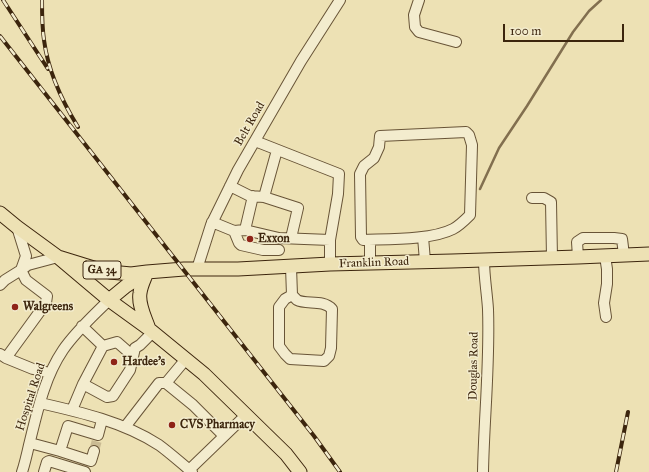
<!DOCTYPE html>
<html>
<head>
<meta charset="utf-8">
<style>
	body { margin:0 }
	#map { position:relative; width:649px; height:472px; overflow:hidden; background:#ede1b4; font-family:"IM FELL Great Primer",serif }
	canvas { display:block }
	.scale { position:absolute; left:503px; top:24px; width:121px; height:18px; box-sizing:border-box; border:2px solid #3c250d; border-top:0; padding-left:5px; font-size:12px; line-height:14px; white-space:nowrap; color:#3c250d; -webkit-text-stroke:3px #f3ecce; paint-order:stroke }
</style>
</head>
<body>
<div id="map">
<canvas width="649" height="472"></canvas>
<div class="scale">100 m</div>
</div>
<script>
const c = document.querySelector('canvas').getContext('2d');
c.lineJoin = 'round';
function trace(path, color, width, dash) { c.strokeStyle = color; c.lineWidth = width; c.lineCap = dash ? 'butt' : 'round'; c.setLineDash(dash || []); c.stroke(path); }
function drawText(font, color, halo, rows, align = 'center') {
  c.font = font + ' "IM FELL Great Primer",serif'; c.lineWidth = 3; c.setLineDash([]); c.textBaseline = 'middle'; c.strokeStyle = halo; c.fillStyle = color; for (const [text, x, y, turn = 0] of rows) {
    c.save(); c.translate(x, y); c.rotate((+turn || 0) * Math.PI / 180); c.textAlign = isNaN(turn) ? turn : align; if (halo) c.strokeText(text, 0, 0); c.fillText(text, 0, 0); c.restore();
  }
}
trace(new Path2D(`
	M480,189l19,-41 28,-42 46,-74 16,-21 12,-11`), '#826f4f', 2.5);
trace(new Path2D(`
	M94,451l3,-11`), '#cabb93', 10, [10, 5]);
const minor = new Path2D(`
	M419,0l-5,15 1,12 4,5 37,10
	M466,132l3,3 3,10 -2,70c-5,5 -11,11 -17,14 -21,11 -65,10 -90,11l-2,-3 -1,-63 4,-8 10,-8 5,-11 1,-11z
	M255,141l84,33 -1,20 -8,46v24
	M277,150l-13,47 34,11 -7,30
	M230,186l20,10 14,1
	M532,198h12l7,4 1,56
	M212,222l22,9 11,-1 34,8 51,2
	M17,227l9,29 -5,14
	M245,230l8,-34
	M234,231l5,12 2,2 22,5h16
	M423,237l2,24
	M605,256l2,13v15l-3,19 2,14
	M578,257l-1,-15 6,-4h31l8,1 2,16
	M370,263v-23
	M291,267l1,28 -7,4 -6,8v39l6,8 5,5 34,2 5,-5 2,-8 1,-39c-9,-10 -26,-4 -35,-9 -2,-2 -3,-3 -5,-5
	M197,269l14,-44 27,-55 63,-109 39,-61
	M21,270l7,-5 30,-8
	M0,285l5,-5 16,-10 5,10 21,16 -1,7 -40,55 -6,-4
	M103,346l14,-4 16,14
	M6,358l27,11 17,4
	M166,383l27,22 31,31
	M83,384l24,13 6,-1 17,-26 5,-22 5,-3 13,-13
	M40,403c40,9 84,19 119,42 11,8 22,18 33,27
	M72,410l11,-26 20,-38 -21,-20
	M125,427l34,-44h7l20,-24
	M30,443l30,8 8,-25 30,9 4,-15
	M60,451l31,10 3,-10
	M189,470l57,-55
	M22,472c3,-9 5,-18 7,-27 8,-32 15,-67 34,-95 13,-19 30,-34 46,-50
	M44,472l3,-10 2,-1 36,11
	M483,472c1,-54 7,-109 5,-163 -1,-16 -4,-33 -4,-49`);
const major = new Path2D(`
	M0,213l17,14 41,30 51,43 40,29 55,45 82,80 14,18
	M58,257l42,13 10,2 21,2 16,-2 37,-3h54l92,-5 122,-3 126,-4 71,-3
	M147,272c-2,6 -6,13 -7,21 -2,12 5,24 9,36
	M109,300l17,-14 18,-12`);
trace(minor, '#685437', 12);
trace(major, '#3c250d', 15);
trace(minor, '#f3ecce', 10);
trace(major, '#ede1b4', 13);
const rail = new Path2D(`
	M3,0l45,69
	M42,0c0,14 0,27 2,40 4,31 18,61 34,87
	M0,36l314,400 26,36
	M616,472l12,-60`);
trace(rail, '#3c250d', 4);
trace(rail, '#f3ecce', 2.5, [8]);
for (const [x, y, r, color] of [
	[250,239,4,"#8f2418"],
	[15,307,4,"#8f2418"],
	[114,362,4,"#8f2418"],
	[172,425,4,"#8f2418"]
]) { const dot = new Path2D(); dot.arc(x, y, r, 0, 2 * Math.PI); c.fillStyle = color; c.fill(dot); trace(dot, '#f3ecce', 1.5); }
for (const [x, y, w] of [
	[102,270,38]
]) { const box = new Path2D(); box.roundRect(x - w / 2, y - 9, w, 18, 3); c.fillStyle = '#f3ecce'; c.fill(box); trace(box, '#3c250d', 1); }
drawText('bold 11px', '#3c250d', null, [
	["GA 34",102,270]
]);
drawText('12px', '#3c250d', '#f3ecce', [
	["Belt Road",250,124,-60],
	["Franklin Road",374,263,-2],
	["Douglas Road",474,366,-89],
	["Hospital Road",31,397,-72]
]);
drawText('bold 12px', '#3c250d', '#f3ecce', [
	["Exxon",258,239],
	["Walgreens",23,307],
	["Hardee's",122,362],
	["CVS Pharmacy",180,425]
], 'left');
</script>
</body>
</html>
